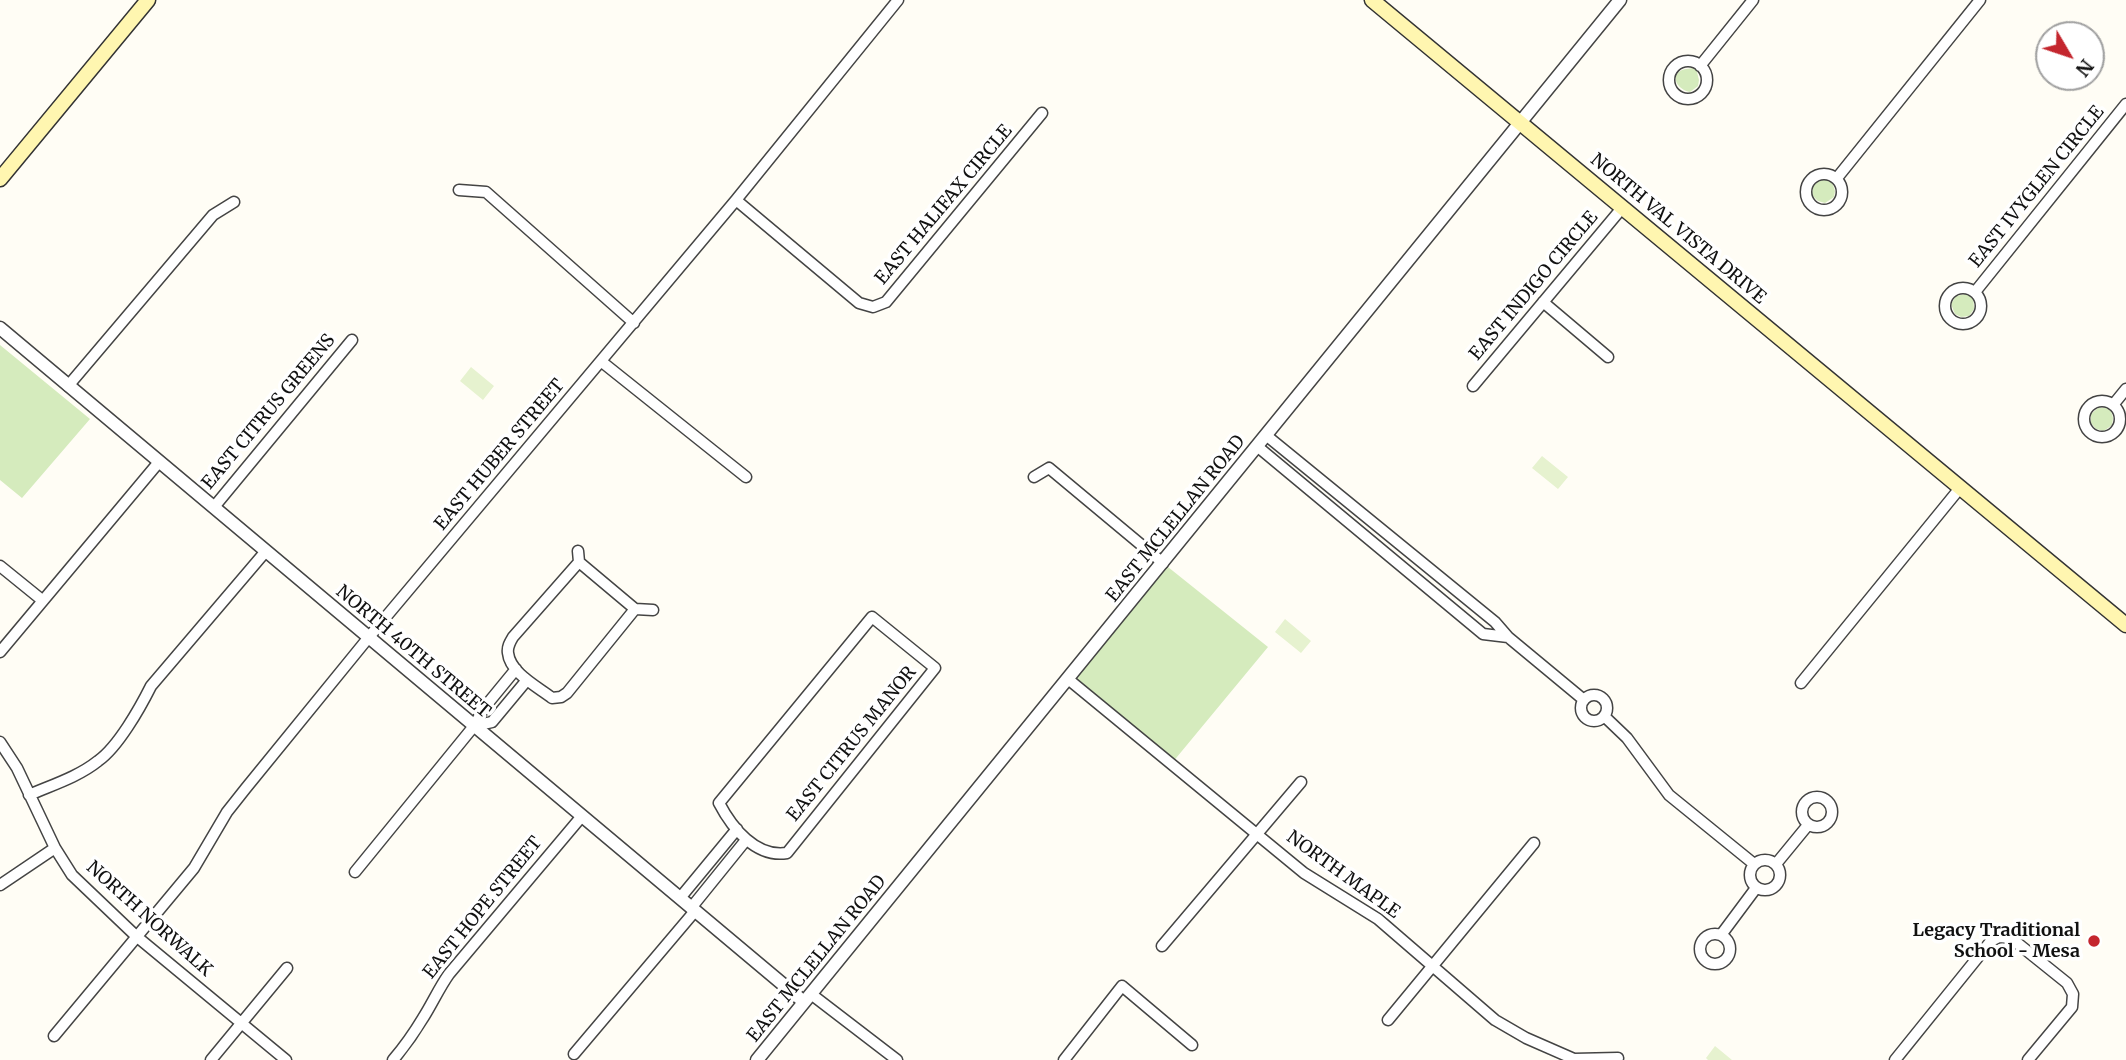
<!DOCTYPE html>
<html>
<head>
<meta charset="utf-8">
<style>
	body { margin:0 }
	#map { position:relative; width:2126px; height:1060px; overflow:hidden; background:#fffdf5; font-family:Merriweather,serif }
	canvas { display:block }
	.north { position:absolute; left:2035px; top:21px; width:70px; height:70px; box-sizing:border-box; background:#fff; border:2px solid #a0a0a0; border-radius:50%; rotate:129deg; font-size:19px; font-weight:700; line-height:28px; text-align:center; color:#111 }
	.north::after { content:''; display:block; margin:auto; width:24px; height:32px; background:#c4262e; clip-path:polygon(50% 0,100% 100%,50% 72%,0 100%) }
</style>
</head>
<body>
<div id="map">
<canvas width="2126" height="1060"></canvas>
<div class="north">N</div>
</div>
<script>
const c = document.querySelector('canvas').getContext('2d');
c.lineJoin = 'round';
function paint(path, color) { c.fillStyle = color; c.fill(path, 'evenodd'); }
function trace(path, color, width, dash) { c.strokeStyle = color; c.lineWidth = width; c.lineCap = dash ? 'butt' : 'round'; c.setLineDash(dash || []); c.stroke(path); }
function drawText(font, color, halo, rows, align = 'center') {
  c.font = font + ' Merriweather,serif'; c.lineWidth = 7; c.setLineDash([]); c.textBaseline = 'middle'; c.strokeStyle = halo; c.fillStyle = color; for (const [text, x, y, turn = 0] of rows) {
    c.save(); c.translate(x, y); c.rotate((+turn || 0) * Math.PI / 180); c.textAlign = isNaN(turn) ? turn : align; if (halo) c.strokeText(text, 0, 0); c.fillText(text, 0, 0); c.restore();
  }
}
paint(new Path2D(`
	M1696,68l3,12 -1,6 -8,6c-12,-2 -21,-16 -8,-22 2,-1 11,-2 14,-2z
	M1831,179l4,12 -1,6 -9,6 -7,-2 -6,-6 1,-9 7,-6z
	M1966,294l7,1 1,14 -5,7 -8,1 -6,-3 -4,-10 5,-8z
	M0,345l90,74 -68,79 -22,-18z
	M2110,407l3,11 -1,7 -8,6 -8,-2 -5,-6v-9l7,-6z
	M1163,563l105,84 -96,116 -104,-84z`), '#d5ebbd');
paint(new Path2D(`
	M471,367l23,19 -11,14 -23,-19z
	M1542,456l26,21 -10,12 -26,-21z
	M1285,619l26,22 -10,12 -26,-21z
	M1715,1046l17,14h-24l-2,-2z`), '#e6f2cf');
const minor = new Path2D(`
	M1669 80a19 19 0 1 1 38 0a19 19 0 1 1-38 0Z
	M1700,66l53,-66
	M1806 192a18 18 0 1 1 36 0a18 18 0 1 1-36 0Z
	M1837,178l143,-178
	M459,190l27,2 148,131
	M736,200l123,103 14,4 13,-5 156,-189
	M1945 306a18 18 0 1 1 36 0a18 18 0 1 1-36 0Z
	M1975,292l151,-188
	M1543,302l65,55
	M602,362l144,115
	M68,386l145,-171 21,-13
	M1473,386l149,-178
	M2084 419a18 18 0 1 1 36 0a18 18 0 1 1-36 0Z
	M2113,405l13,-16
	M1267,436l228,186 13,15 76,63
	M1258,447l225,187 25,3
	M1034,477l15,-9 114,95
	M214,507l138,-167
	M578,551l1,11 -66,75c-3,5 -6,10 -5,16 2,20 30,34 44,45l9,-1 6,-4 68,-84 18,1
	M579,562l56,47
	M0,566l42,34
	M872,617l63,51 -148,185c-31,5 -55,-25 -68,-50z
	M0,652l159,-190
	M1068,679l236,194 74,46 117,101 31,18 48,21 44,-1
	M1801,683l159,-195
	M1581 708a13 13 0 1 1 26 0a13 13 0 1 1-26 0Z
	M1604,716l23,22 42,57 85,69
	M474,726l18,-4 35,-42
	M0,742l17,26 38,80 17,27 64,61 150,124
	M29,795c23,-10 49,-18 69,-34 20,-14 42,-53 53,-75l115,-135
	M1802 812a15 15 0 1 1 30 0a15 15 0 1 1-30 0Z
	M1750 875a15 15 0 1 1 30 0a15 15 0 1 1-30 0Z
	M1776,864l32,-39
	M355,872l119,-146 10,-18 32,-39
	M0,885l55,-37
	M680,898l57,-69
	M691,908l55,-68
	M1700 949a15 15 0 1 1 30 0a15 15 0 1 1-30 0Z
	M1721,935l35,-47
	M1162,946l139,-164
	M811,994l86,66
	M1388,1020l146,-177
	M54,1036l140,-168 33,-56 19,-24 123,-151 367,-437 162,-200
	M574,1054l121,-143
	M211,1060l76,-92
	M393,1060c11,-13 21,-27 30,-42 9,-14 16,-30 26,-44l133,-158
	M1064,1060l58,-74 70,59
	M1895,1060l96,-119 8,-4 12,1 56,45 6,11 -1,13 -44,53`);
const tertiary = new Path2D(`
	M0,328l804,674
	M757,1060l863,-1060`);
const secondary = new Path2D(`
	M1372,0l754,625
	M0,179l148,-179`);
trace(minor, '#444', 13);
trace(tertiary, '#444', 15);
trace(secondary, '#333', 17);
trace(minor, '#fff', 10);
trace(tertiary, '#fff', 12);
trace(secondary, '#fff6b0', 14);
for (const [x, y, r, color] of [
	[2094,941,7,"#c4262e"]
]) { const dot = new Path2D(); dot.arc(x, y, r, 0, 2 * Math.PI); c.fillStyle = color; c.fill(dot); trace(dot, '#fff', 2.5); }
drawText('18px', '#111', '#fff', [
	["EAST IVYGLEN CIRCLE",2037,187,-51],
	["EAST HALIFAX CIRCLE",944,205,-50],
	["NORTH VAL VISTA DRIVE",1678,229,40],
	["EAST INDIGO CIRCLE",1534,286,-50],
	["EAST CITRUS GREENS",269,412,-50],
	["EAST HUBER STREET",500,455,-50],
	["EAST MCLELLAN ROAD",1176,519,-51],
	["NORTH 40TH STREET",413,652,40],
	["EAST CITRUS MANOR",852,744,-51],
	["NORTH MAPLE",1343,875,36],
	["EAST HOPE STREET",483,908,-51],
	["NORTH NORWALK",149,919,42],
	["EAST MCLELLAN ROAD",817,959,-51]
]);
drawText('bold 18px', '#111', '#fff', [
	["Legacy Traditional",2080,931],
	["School - Mesa",2080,952]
], 'right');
</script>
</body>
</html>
